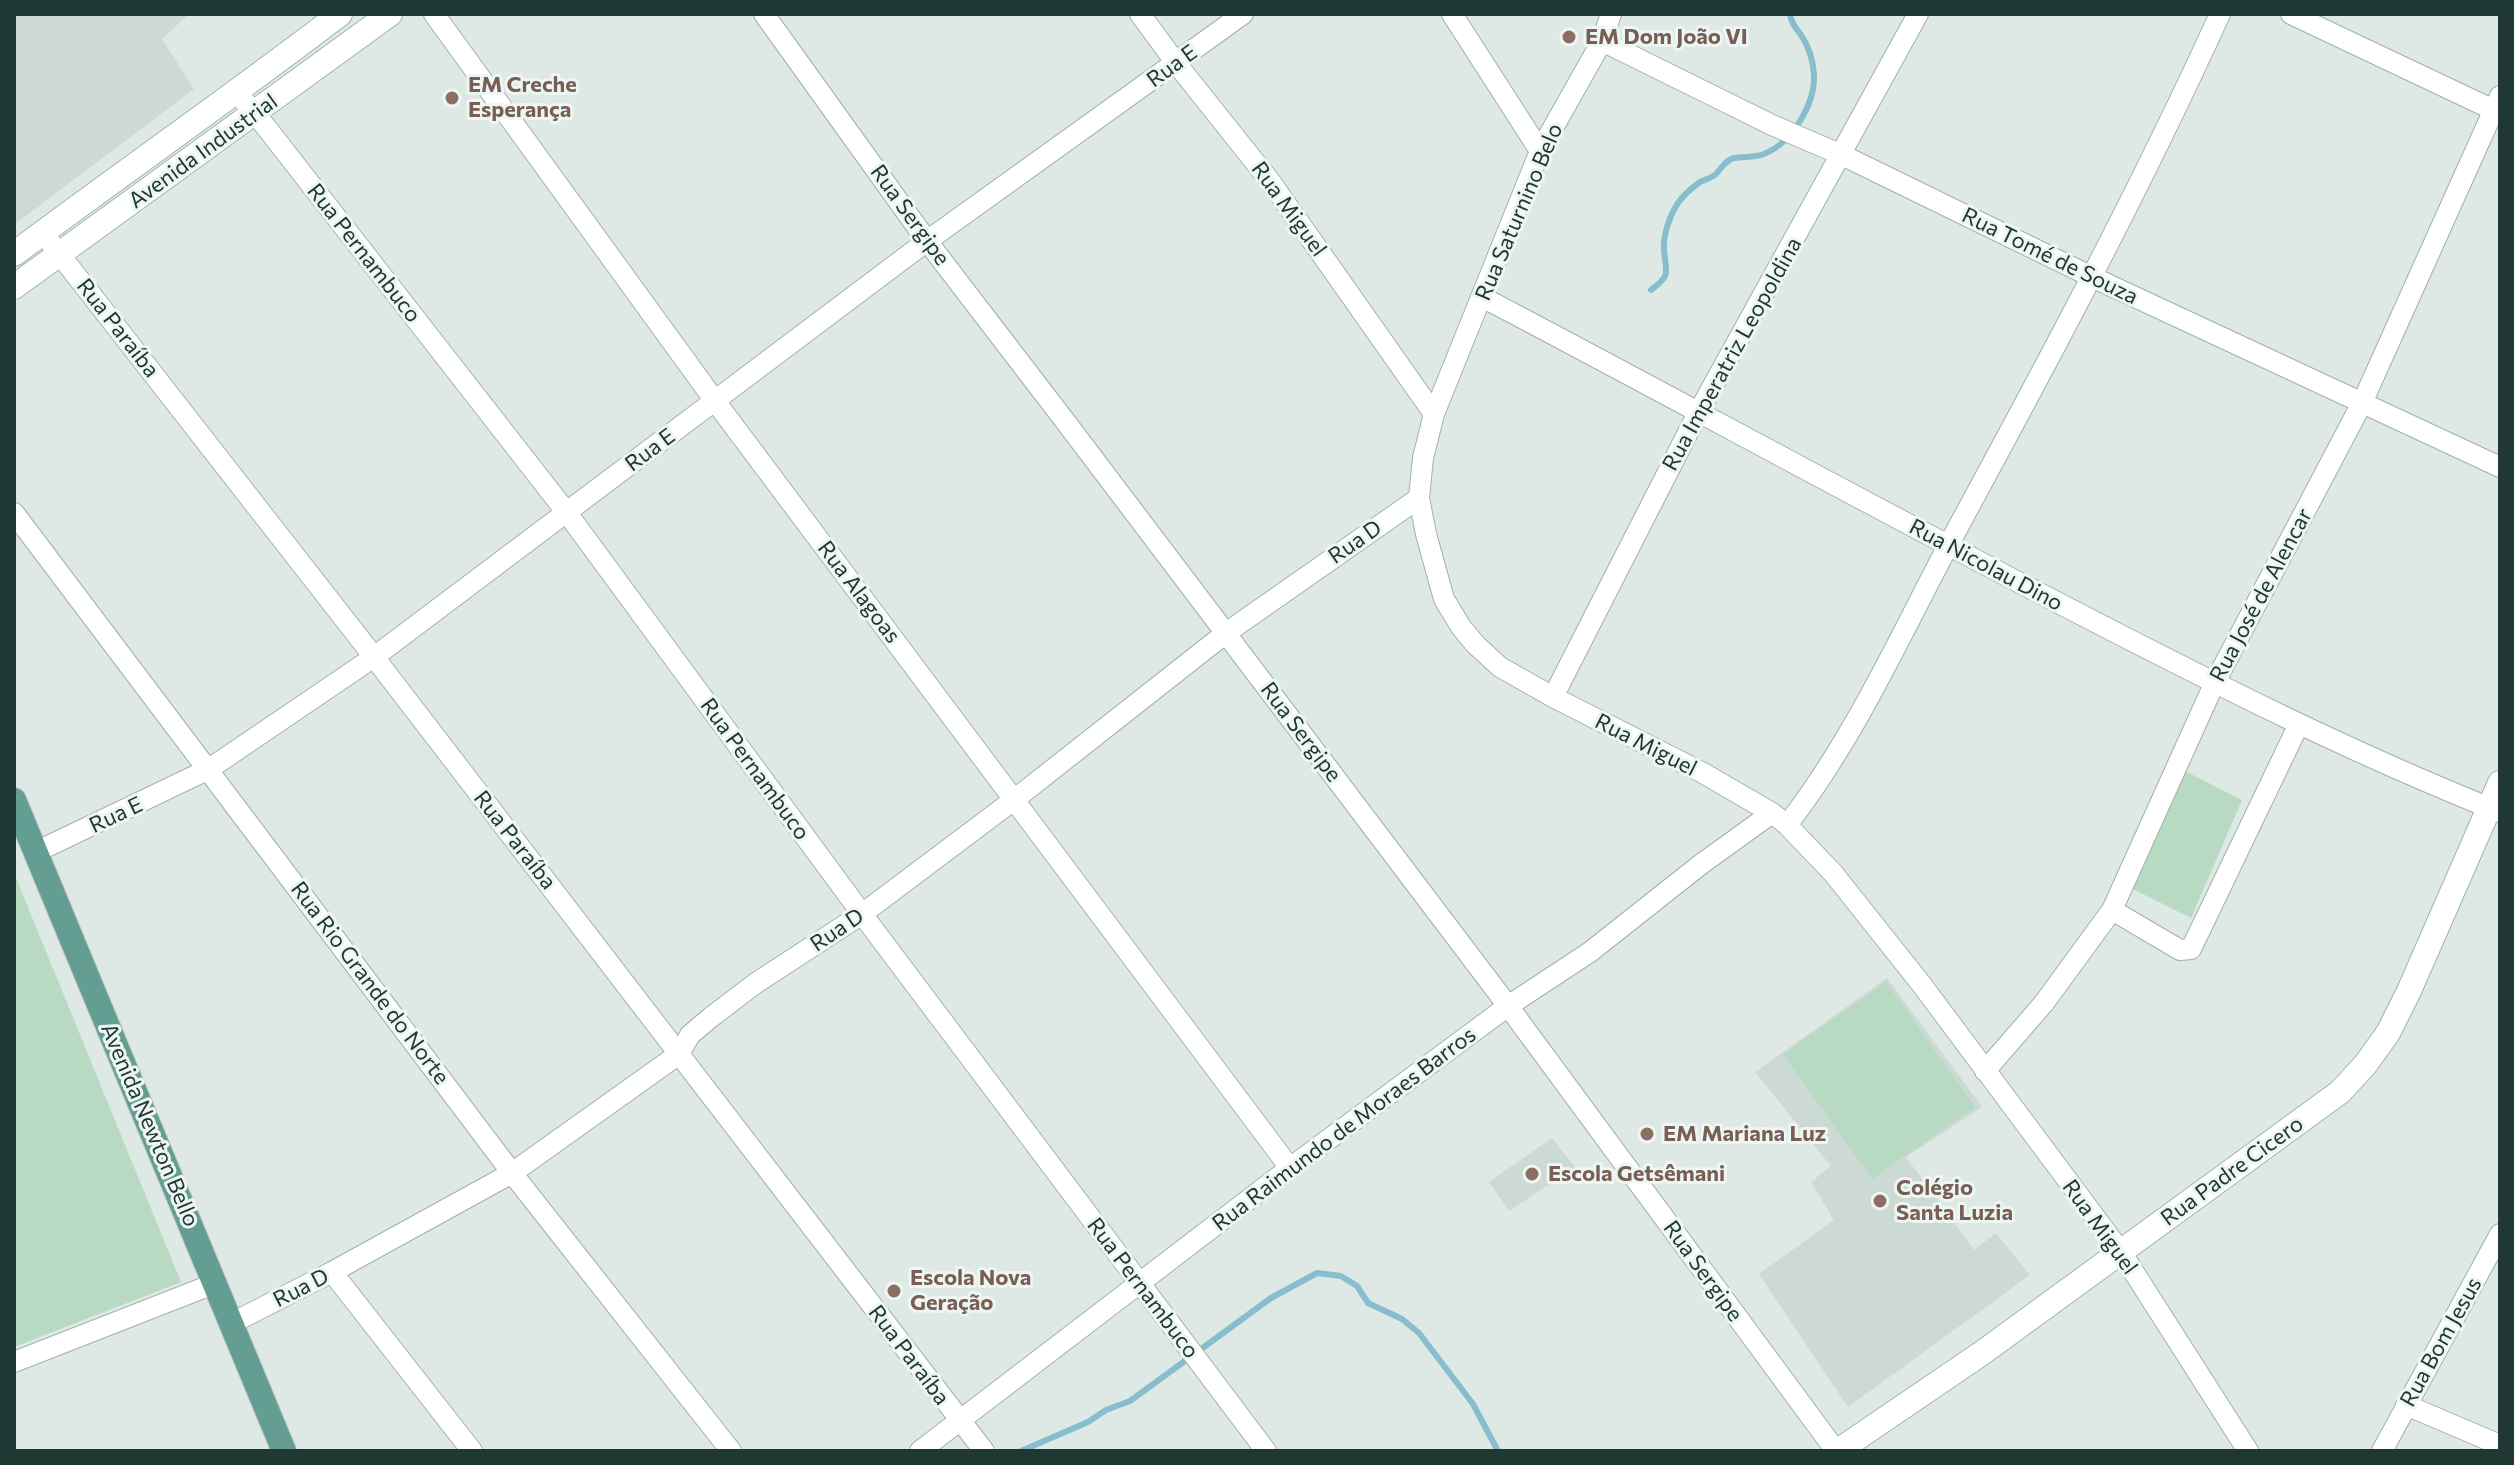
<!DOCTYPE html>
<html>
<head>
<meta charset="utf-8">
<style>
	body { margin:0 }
	#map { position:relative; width:2514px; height:1465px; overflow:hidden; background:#dee9e5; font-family:Commissioner,sans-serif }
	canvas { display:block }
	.frame { position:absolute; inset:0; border:16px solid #203833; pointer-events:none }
</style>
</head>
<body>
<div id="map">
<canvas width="2514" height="1465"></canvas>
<div class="frame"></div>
</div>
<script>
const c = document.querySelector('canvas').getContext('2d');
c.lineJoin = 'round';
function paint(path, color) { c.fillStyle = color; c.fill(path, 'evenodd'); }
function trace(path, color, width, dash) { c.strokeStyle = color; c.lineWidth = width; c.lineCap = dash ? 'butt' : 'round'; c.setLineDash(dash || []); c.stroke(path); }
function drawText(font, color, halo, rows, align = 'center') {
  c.font = font + ' Commissioner,sans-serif'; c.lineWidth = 6; c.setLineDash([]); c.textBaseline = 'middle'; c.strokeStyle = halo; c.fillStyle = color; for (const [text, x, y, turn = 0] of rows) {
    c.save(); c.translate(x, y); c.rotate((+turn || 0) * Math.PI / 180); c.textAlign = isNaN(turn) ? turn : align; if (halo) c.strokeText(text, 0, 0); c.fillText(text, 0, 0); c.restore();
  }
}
paint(new Path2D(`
	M14,14h175l-27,25 32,50 -180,136z
	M1887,978l95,129 -76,50 68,93 22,-17 34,42 -182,132 -89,-133 75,-54 -23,-38 20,-16 -76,-94z
	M1552,1138l23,29 -66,44 -20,-29z`), '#cdd9d4');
paint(new Path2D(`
	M2185,771l57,29 -51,118 -64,-32z
	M14,873l167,409 -167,65z
	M1886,982l89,125 -103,72 -89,-125z`), '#b8dac3');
trace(new Path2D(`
	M1651,290c22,-16 14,-18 13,-41 -1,-14 6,-34 14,-46 5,-7 15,-16 22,-21 6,-3 12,-4 16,-8 6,-6 9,-14 18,-16 11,-2 20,0 30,-4 28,-11 51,-50 50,-79 -1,-15 -4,-27 -13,-40 -5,-7 -10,-12 -11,-21
	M1021,1451l67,-29 18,-12 24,-9 141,-103 46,-25 24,3 16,10 11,17 34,16 17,14 54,71 25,47`), '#88bdcd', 6);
const street = new Path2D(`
	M434,14l281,387 575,767
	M764,14l163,227 141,184 440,581 328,445
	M1140,14l36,49 94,118 164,233
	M1452,14l88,137
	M1611,14l-9,27 -62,110 -106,263 -11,44 -4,40 7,36 18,65 17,28 15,18 24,22 53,30 150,76 69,40 15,12 46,48 89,112 199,267 127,199
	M2291,14l209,99
	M1602,41l170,84 70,30 250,122 408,190
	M237,93l18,20 312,400 295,401 404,537
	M50,242l324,415 610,794
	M1482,297c198,104 394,212 592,314 139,72 280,143 426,201
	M14,513l498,660 219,278
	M1553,697l146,-286 219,-397
	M1787,825c67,-86 112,-187 163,-283 94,-173 188,-348 270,-528
	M36,852l173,-83 165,-112 553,-416 316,-227
	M2112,910l68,40 11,-1 108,-225
	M1985,1071l59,-68 68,-93 102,-226 148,-281 138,-307
	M332,1272l140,179
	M232,1323l100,-51 180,-99 167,-119 11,-19 20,-17 46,-35 106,-69 153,-115 211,-166 193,-135
	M14,1362l202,-79
	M2406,1405l94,40
	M920,1451l370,-283 218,-162 82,-54 110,-87 72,-52
	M2382,1451l118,-217`);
const secondary = new Path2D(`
	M14,254c108,-81 219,-158 326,-240
	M14,287l376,-273
	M1838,1451l144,-98 358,-261 25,-27 23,-32 21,-42 91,-208`);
const primary = new Path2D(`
	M14,800l270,651`);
trace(street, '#a1b0ac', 22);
trace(secondary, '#9eb4ae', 26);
trace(primary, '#bcc3c2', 26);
trace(street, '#fff', 20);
trace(secondary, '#fff', 24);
trace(primary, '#649d92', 24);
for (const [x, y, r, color] of [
	[1569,37,8,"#8d6e63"],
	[452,98,8,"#8d6e63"],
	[1647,1134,8,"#8d6e63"],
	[1532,1174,8,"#8d6e63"],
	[1880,1201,8,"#8d6e63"],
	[894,1291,8,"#8d6e63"]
]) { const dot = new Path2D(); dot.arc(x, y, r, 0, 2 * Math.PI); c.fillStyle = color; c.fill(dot); trace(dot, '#eef6f3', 3); }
drawText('bold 22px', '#785e54', '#eef6f3', [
	["EM Dom João VI",1585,37],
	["EM Creche",468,85],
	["Esperança",468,110],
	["EM Mariana Luz",1663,1134],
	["Escola Getsêmani",1548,1174],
	["Colégio",1896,1188],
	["Santa Luzia",1896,1213],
	["Escola Nova",910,1278],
	["Geração",910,1303]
], 'left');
drawText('22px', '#203833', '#eef6f3', [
	["Rua E",1172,66,-36],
	["Avenida Industrial",203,151,-36],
	["Rua Miguel",1289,209,54],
	["Rua Saturnino Belo",1519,212,-67],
	["Rua Sergipe",910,215,54],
	["Rua Pernambuco",364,253,52],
	["Rua Tomé de Souza",2050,256,26],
	["Rua Paraíba",118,328,52],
	["Rua Imperatriz Leopoldina",1732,354,-61],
	["Rua E",650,450,-37],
	["Rua D",1355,542,-35],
	["Rua Nicolau Dino",1986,565,28],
	["Rua Alagoas",859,592,53],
	["Rua José de Alencar",2261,595,-62],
	["Rua Sergipe",1301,732,53],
	["Rua Miguel",1646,745,27],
	["Rua Pernambuco",755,769,54],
	["Rua E",116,815,-25],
	["Rua Paraíba",515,840,52],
	["Rua D",837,930,-34],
	["Rua Rio Grande do Norte",370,983,53],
	["Avenida Newton Bello",150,1125,67],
	["Rua Raimundo de Moraes Barros",1344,1129,-37],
	["Rua Padre Cicero",2232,1171,-36],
	["Rua Miguel",2100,1227,54],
	["Rua Sergipe",1703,1271,54],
	["Rua D",301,1288,-27],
	["Rua Pernambuco",1143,1288,53],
	["Rua Bom Jesus",2441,1342,-61],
	["Rua Paraíba",909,1355,53]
]);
</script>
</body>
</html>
